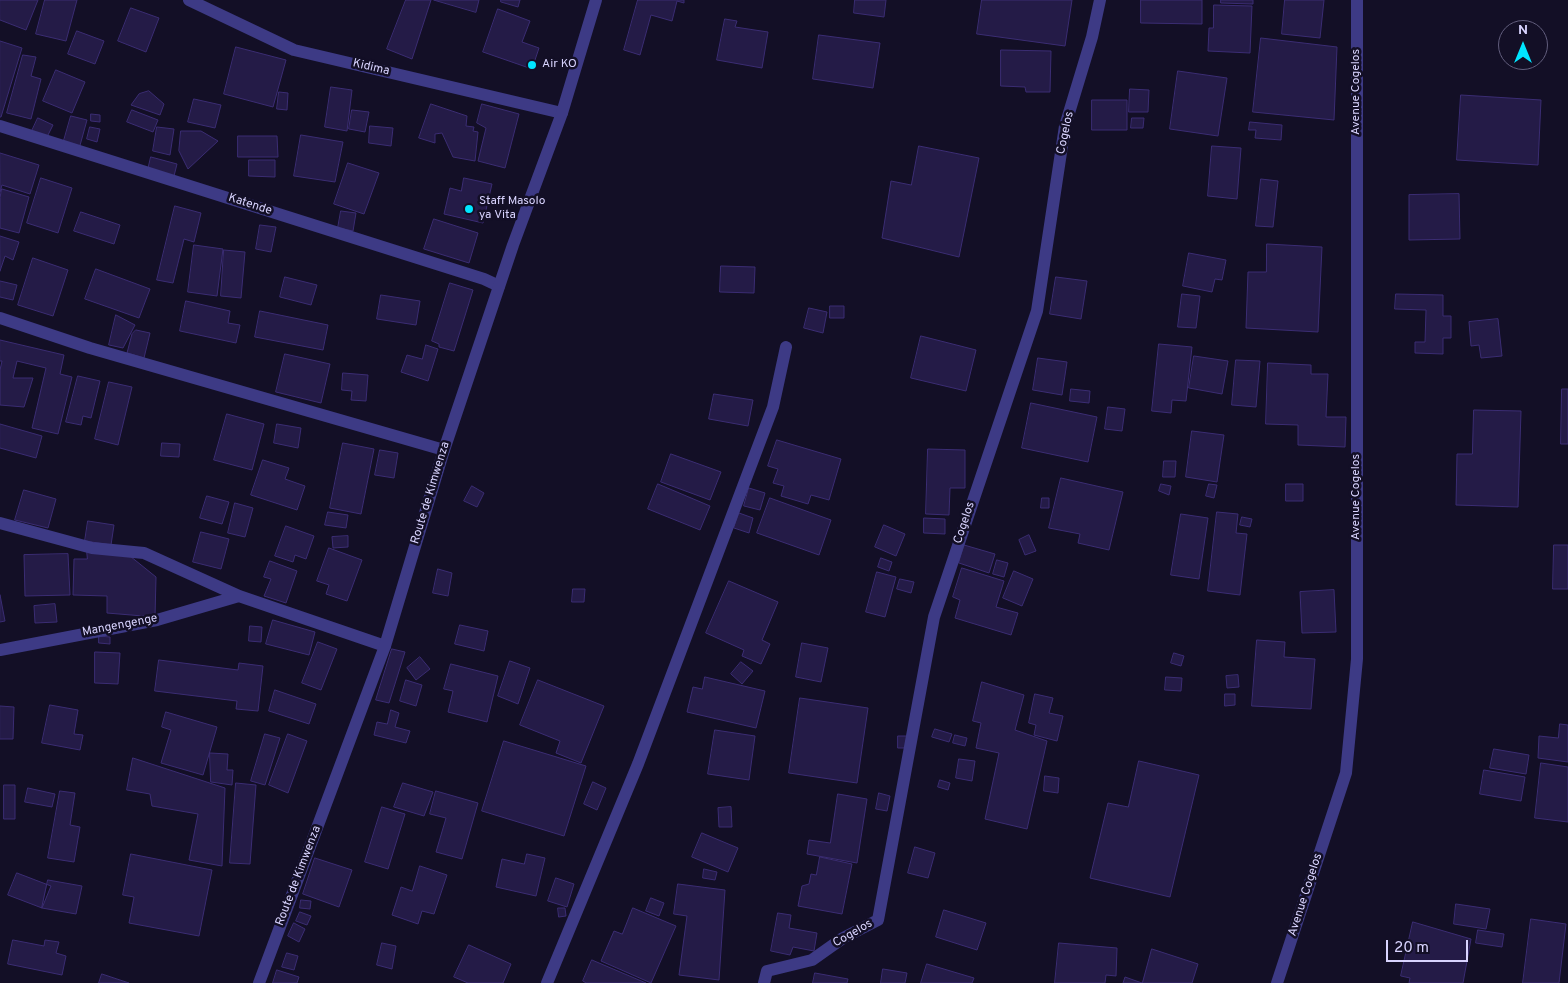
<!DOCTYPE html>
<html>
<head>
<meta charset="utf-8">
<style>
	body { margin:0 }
	#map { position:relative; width:1568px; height:983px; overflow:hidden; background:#130f26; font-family:Overpass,sans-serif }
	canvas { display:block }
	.north { position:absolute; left:1498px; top:20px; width:50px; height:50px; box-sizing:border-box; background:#130f26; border:1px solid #625e7d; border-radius:50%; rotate:0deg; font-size:14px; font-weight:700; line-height:20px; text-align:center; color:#d9d4ff }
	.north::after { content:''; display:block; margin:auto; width:18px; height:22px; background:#00e5ff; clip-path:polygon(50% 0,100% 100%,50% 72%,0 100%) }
	.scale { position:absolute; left:1386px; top:940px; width:82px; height:22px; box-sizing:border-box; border:2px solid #d9d4ff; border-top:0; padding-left:6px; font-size:15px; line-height:18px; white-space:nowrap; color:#d9d4ff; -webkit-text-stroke:4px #130f26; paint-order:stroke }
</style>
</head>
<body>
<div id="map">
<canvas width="1568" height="983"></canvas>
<div class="north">N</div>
<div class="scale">20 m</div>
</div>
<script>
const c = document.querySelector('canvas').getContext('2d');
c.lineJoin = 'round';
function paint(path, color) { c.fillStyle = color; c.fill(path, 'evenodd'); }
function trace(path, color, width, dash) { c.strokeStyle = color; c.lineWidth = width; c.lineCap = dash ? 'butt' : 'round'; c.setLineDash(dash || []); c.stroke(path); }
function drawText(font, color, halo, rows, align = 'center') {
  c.font = font + ' Overpass,sans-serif'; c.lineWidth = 5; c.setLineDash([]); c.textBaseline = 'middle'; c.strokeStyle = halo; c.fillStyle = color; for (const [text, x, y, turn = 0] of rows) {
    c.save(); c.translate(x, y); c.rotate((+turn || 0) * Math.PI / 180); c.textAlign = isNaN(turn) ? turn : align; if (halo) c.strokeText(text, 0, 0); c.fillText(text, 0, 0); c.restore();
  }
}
const building = new Path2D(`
	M0,0h38l-12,30 -26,-10z
	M45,0h32l-11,41 -30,-7z
	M406,0h25l-19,59 -25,-10z
	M434,0h45l-3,12z
	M501,0h19l-2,7 -17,-5z
	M638,0h46v3l-7,-2 -5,20 -21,-6 -11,40 -16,-5z
	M855,0h31l-2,17 -30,-4z
	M982,0h90l-7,46 -88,-12z
	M1141,0h61v24l-61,-1z
	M1221,0h32v4l-32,-1z
	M1285,0h39l-4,38 -38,-4z
	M1214,5l38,1 -2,47 -42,-2 1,-23h4z
	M131,8l28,10 -13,34 -28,-11z
	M498,9l32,12 -8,21 17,6 -7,21 -49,-17z
	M725,19l12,2 -2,6 33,5 -6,36 -45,-8z
	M77,31l27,10 -9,23 -27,-10z
	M819,35l61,8 -7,45 -60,-9z
	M1261,38l76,9 -3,73 -81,-8z
	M0,41l22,7 -21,69h-1z
	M236,47l50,13 -13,47 -49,-13z
	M1001,50l50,1 -1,41h-24l-1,-5 -24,-1z
	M23,55l13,2 -5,19 10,3 -10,40 -24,-6z
	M56,70l29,12 -13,31 -29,-12z
	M1178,71l49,7 -9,58 -48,-7z
	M331,87l21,3 -5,41 -22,-4z
	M1130,89l19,1 -1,22h-19z
	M149,91l15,13 -4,11 -29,-10 8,-11z
	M279,92l9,1 -1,17 -10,-1z
	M1461,95l80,5 -3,65 -81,-5z
	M194,99l27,6 -6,23 -27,-6z
	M1092,100h35v30h-35z
	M431,104l36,12 -1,10 8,1 -1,4 5,1 -3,29 -22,-4 -11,-24 -7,1v9l-16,-5z
	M482,104l37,10 -14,54 -27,-7 8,-33 -9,-5z
	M132,110l26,10 -5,12 -26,-10z
	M352,110l17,2 -4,20 -16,-3z
	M91,114l9,1v7l-9,-1z
	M71,116l16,4 -8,29 -16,-5z
	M38,118l15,7 -7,14 -15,-6z
	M1132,118h12l-1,10h-12z
	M1250,122l32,3 -1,15 -26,-2 1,-8h-7z
	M370,126l23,2 -2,18 -22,-3z
	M90,127l10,2 -3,13 -10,-3z
	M157,127l17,2 -4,26 -17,-4z
	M181,131h20l17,10 -30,28 -9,-18z
	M301,135l42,7 -8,40 -41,-6z
	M238,136h39l1,21h-40z
	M919,146l60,12 -20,99 -77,-19 9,-57 20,4z
	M1212,146l29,2 -4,51 -29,-3z
	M0,153l39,12 -9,29 -28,-9 -2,7z
	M151,157l26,7 -3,12 -26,-6z
	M249,160h26v17l-26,-1z
	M348,163l31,10 -15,41 -30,-10z
	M41,178l31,10 -14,45 -31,-10z
	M464,178l28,6 -9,39 -39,-9 6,-26 11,3z
	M1261,179l17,2 -5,46 -17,-1z
	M2,189l27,8 -10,36 -19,-5v-30z
	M1459,194l1,45 -51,1v-45z
	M175,206l26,7 -7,29 -10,-3 -11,44 -16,-3z
	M341,211l15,2 -3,18 -15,-3z
	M81,212l39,13 -6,19 -40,-13z
	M434,219l44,14 -9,30 -45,-14z
	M260,225l16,2 -5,25 -15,-3z
	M0,236l19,6 -6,18 -8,-4 -5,15z
	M1267,244l55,3 -4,85 -72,-4 2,-56h18z
	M194,245l29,4 -6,47 -29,-4z
	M224,250l21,2 -4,46 -20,-2z
	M1189,253l37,7 -4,20 -7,-1 -3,13 -29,-6z
	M33,258l35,12 -15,46 -35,-11z
	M721,266l34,1 -1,26 -34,-1z
	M96,269l54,20 -11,29 -54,-19z
	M285,277l32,8 -6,20 -31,-8z
	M1056,277l31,4 -6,38 -31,-5z
	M0,281l17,4 -4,15 -13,-3z
	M450,283l23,7 -19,61 -15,-4v-3l-7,-3z
	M1182,294l18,2 -4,32 -18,-1z
	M1396,294l47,1v21h8v22h-8v16l-28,-1v-11h10l1,-32 -31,-1z
	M381,295l39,6 -4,24 -39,-6z
	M186,301l44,10 -2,12 12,2 -4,18 -56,-12z
	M830,306h14v12h-14z
	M809,308l18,4 -4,21 -19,-5z
	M260,311l68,14 -5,25 -68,-13z
	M116,315l19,10 -12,23 -14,-3z
	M1498,319l4,37 -21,2 -2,-13 -8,1 -2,-24z
	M136,330l14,3 -6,25 -17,-5 5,-19z
	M921,336l55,14 -10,41 -55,-13z
	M0,340l64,15 -4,19 12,3 -14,57 -26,-6 14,-60 -29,-7 -4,17h20l-9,29 -24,-2v-35l2,-9h-2z
	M1159,344l33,3 -6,54 -14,-1 -1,13 -19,-2z
	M426,345l12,4 -10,32 -27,-9 6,-17 15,4z
	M285,354l45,10 -9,39 -45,-11z
	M1194,356l34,5 -6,33 -33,-6z
	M1038,358l29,4 -5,33 -29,-5z
	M1236,360l24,1 -4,46 -24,-2z
	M1268,363l43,2v9h17l-2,43h20l-1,30 -47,-2v-20l-32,-1z
	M343,373l25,2 -2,26 -15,-1 1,-9 -10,-1z
	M78,376l22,5 -9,37 -8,-2 -2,9 -15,-3z
	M109,382l23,5 -14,58 -23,-6z
	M1071,389l19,2 -1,12 -19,-2z
	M1562,389h6v55h-7z
	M714,394l39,6 -5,26 -39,-7z
	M1031,403l66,14 -9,45 -66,-14z
	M1108,407l17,2 -3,22 -17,-2z
	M1474,410l47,1 -3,96 -62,-2 1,-51h15z
	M227,414l37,10 -12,46 -38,-10z
	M0,424l42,12 -6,22 -36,-10z
	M277,424l24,4 -3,20 -24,-5z
	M1192,431l32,4 -7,47 -31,-5z
	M777,440l64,19 -12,41 -18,-5 -3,9 -27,-8 3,-10 -11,-3 5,-14 -10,-3z
	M162,443l18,1 -1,13 -18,-1z
	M343,443l31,6 -13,65 -31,-6z
	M928,449l37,1v38h-15l-1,27 -23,-1z
	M380,450l18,3 -4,25 -19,-3z
	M671,454l50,18 -11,28 -49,-18z
	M263,460l26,8 -4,11 20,7 -8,24 -46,-15z
	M1164,461h12l-1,16h-12z
	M1061,478l62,14 -14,58 -31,-7 2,-9 -31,-6z
	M658,484l52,22 -10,24 -52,-21z
	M1161,484l10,2 -2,9 -10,-4z
	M1209,484l8,1 -3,13 -8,-2z
	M1286,484h17v17h-17z
	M472,486l12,7 -7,14 -13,-6z
	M749,488l16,5 -5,17 -16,-4z
	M24,490l32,9 -8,29 -33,-8z
	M207,496l22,6 -7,22 -22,-6z
	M770,498l61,22 -12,35 -62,-22z
	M1042,498h7v10h-8z
	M235,503l18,5 -8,29 -17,-4z
	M328,512l20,3 -2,13 -21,-3z
	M1217,512l21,2 -2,19 11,1 -7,61 -32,-4z
	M739,513l14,5 -4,15 -15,-5z
	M1181,514l27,4 -9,61 -28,-4z
	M1242,517l10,2 -2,8 -10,-2z
	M924,518l21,1v15l-21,-1z
	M88,521l26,4 -3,20 -26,-4z
	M884,525l21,9 -9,22 -21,-9z
	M286,526l28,10 -8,23 -11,-4 -2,7 -18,-6z
	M201,532l28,7 -8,30 -28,-7z
	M1029,535l7,16 -11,4 -6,-15z
	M348,536v11l-15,1 -1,-11z
	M964,545l31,9 -6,19 -30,-10z
	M1554,545h14v44h-15z
	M329,548l33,12 -15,41 -21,-7 3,-9 -12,-4z
	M87,551l38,1 31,25 -1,40 -48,-4v-17l-34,-1 1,-36h13z
	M68,554l2,41 -45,1 -1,-41z
	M881,558l11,4 -3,9 -11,-4z
	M997,560l11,3 -4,14 -11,-3z
	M270,561l27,10 -11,32 -22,-7 7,-17 -7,-2z
	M962,568l42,13 -8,26 22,6 -7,22 -56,-17 5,-18 -7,-3z
	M438,569l14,4 -4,23 -15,-3z
	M1014,571l19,8 -11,27 -19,-8z
	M877,572l19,5 -11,40 -19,-5z
	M900,579l14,3 -3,11 -14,-4z
	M729,581l49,21 -16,38 8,4 -9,20 -19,-8 2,-6 -38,-17z
	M573,589h12l-1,13h-12z
	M1334,590l2,42 -34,1 -2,-41z
	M0,595l5,26 -5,1z
	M55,604l2,18 -22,1 -1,-17z
	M273,620l42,12 -6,23 -43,-11z
	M460,625l28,6 -4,20 -29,-7z
	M250,626l12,1 -1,15 -12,-1z
	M99,636l11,1v7l-11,-1z
	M1257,640l28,2 -1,15 31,2 -4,50 -59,-3z
	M318,642l19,7 -16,41 -19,-7z
	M802,643l26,5 -7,34 -25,-5z
	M392,649l13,3 -16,51 -13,-3z
	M95,652l25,1 -2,31 -23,-1z
	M1174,653l10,3 -3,10 -10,-3z
	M420,657l10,12 -14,11 -9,-12z
	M159,660l79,10 1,-7 24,3 -5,45 -22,-2 1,-8 -82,-10z
	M510,661l20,7 -12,36 -20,-8z
	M741,662l12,9 -11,13 -11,-10z
	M451,664l47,12 -11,46 -39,-10 5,-21 -9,-2z
	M1238,675l1,12 -12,1 -1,-12z
	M705,677l60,14 -9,37 -69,-16 6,-25 9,2z
	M1166,677l16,1 -1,13 -16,-1z
	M406,680l16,5 -6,21 -16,-5z
	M538,680l66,26 -23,57 -25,-10 4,-12 -40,-16z
	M982,682l42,13 -9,35 32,11 -20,88 -42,-10 14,-66 -23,-5 5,-25 -8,-2z
	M275,690l41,14 -7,20 -40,-13z
	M1035,694l18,4 -4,15 14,3 -6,25 -23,-6 2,-10 -7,-2z
	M1225,694h10v11l-10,1z
	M800,698l68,10 -11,75 -68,-10z
	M50,705l28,5 -4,24 9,1 -3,15 -38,-7z
	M0,706l14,1 -1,32h-13z
	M391,710l8,3 -4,14 15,4 -4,12 -32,-8 3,-13 10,2z
	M166,712l51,15 -14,48 -42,-12 10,-33 -9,-3z
	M1560,724l8,1v37l-30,-4 1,-22 19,2z
	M935,729l17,5 -3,8 -17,-5z
	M715,730l40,6 -6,44 -41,-6z
	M265,734l15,4 -15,47 -14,-4z
	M288,734l19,7 -19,52 -19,-8z
	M955,735l12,3 -2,8 -12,-3z
	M898,736h10v12h-10z
	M504,741l82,25 -22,70 -82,-25z
	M1494,749l35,6 -3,19 -36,-6z
	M210,753l18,1 -1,16h6l-1,15 -21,-3z
	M133,758l92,30 -3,78 -33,-6 9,-46 -46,-8 -2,-12 -23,-4z
	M959,759l16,2 -3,20 -16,-3z
	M1139,761l60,14 -29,122 -80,-19 18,-75 20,4z
	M1541,763l27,4v55l-33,-4z
	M1484,770l41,7 -4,24 -41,-7z
	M1045,776l14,2 -1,15 -14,-2z
	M940,780l10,3 -2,7 -10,-3z
	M593,782l13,6 -9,22 -13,-6z
	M236,783l20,2 -6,79 -20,-1z
	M403,783l30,9 -9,24 -30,-9z
	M4,785h11v34h-11z
	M28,788l27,6 -3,13 -27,-5z
	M60,791l15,2 -5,32 10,2 -6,35 -26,-4z
	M436,791l42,12 -16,56 -26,-7 10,-34 -16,-4z
	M879,793l11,3 -3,15 -11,-2z
	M838,794l29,5 -10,64 -50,-9 2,-14 21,3z
	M382,807l23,7 -17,55 -23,-7z
	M731,807l1,20h-13l-1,-19z
	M702,833l36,15 -10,24 -36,-15z
	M915,847l20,6 -7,25 -20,-5z
	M131,854l81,16 -13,66 -70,-13 5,-26 -11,-2z
	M527,854l18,4 -9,38 -40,-9 6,-28 22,5z
	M820,857l32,7 -10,50 -44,-8 4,-20 7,-2 2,-10 5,1z
	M315,858l37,12 -13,37 -36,-13z
	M420,866l27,9 -13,39 -12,-3 -4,13 -26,-9 9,-28 11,4z
	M704,869l13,3 -2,8 -12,-2z
	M17,873l34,13 -9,22 -34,-13z
	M556,878l18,6 -7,23 -19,-6z
	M48,880l34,6 -6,28 -34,-6z
	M678,884l47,6 -6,90 -40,-5 8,-59 -13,-2z
	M651,898l13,5 -5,13 -13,-5z
	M301,900l10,1 -1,8 -10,-1z
	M1456,904l34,5 -4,20 -32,-5z
	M558,908h7l1,8 -7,1z
	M633,908l43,18 -25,57 -50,-22 13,-30 8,3z
	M944,910l42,13 -9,27 -41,-13z
	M300,912l11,4 -4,9 -11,-4z
	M778,913l13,2 -2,13 28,5 -3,18 -21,-4 -3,8 -19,-4z
	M1531,919l35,5 -7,59h-36z
	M1413,922l58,17 -8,44h-54l1,-5 -9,-2z
	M294,923l11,6 -6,13 -11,-6z
	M1478,930l26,4 -2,13 -26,-4z
	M13,940l31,6 1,-6 14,2 -3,11 10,3 -4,19 -54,-11z
	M382,943l14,3 -4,23 -15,-4z
	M1059,943l58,5 -1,28 -10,-1 -1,8h-50z
	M469,945l42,19 -8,19h-35l-14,-6z
	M1152,949l46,15 -6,19h-69l2,-6 17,6z
	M287,953l11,3 -4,14 -12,-3z
	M592,960l54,23h-60l-3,-2z
	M927,964l47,14 -2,5h-51z
	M883,969l24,4 -2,10h-24z
	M277,970l22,7 -2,6h-24z
	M815,973l33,6 -1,4h-34z
	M102,974l27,9h-30z`);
paint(building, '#241b47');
trace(building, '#3b2d73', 1);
trace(new Path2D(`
	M0,318l90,30 354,102
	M0,523l92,25 52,5 95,43 146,50
	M0,650l157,-30 82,-24
	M547,983l91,-219 135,-357 13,-60`), '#3d3a85', 12);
trace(new Path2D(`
	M189,0l105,50 268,63
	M0,126l484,153 15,7
	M764,983l3,-12 45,-11 31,-22 35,-18 56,-303 103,-306 28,-185 27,-89 8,-37
	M1277,983l69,-210 11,-114v-659`), '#3d3a85', 12);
trace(new Path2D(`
	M259,983l126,-337 59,-196 69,-205 49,-132 34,-113`), '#3d3a85', 12);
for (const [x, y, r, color] of [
	[532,65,5,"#00e5ff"],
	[469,209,5,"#00e5ff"]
]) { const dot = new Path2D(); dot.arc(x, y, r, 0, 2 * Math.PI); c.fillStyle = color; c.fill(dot); trace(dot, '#130f26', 2); }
drawText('12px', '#d9d4ff', '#130f26', [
	["Air KO",542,65],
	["Staff Masolo",479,202],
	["ya Vita",479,216]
], 'left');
drawText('12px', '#d9d4ff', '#130f26', [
	["Kidima",371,68,13],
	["Avenue Cogelos",1357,92,-90],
	["Cogelos",1066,133,-78],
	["Katende",250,205,18],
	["Route de Kimwenza",431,493,-73],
	["Avenue Cogelos",1357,497,-90],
	["Cogelos",965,523,-72],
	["Mangengenge",120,626,-11],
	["Route de Kimwenza",299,876,-69],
	["Avenue Cogelos",1306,895,-72],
	["Cogelos",853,934,-30]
]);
</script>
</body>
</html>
